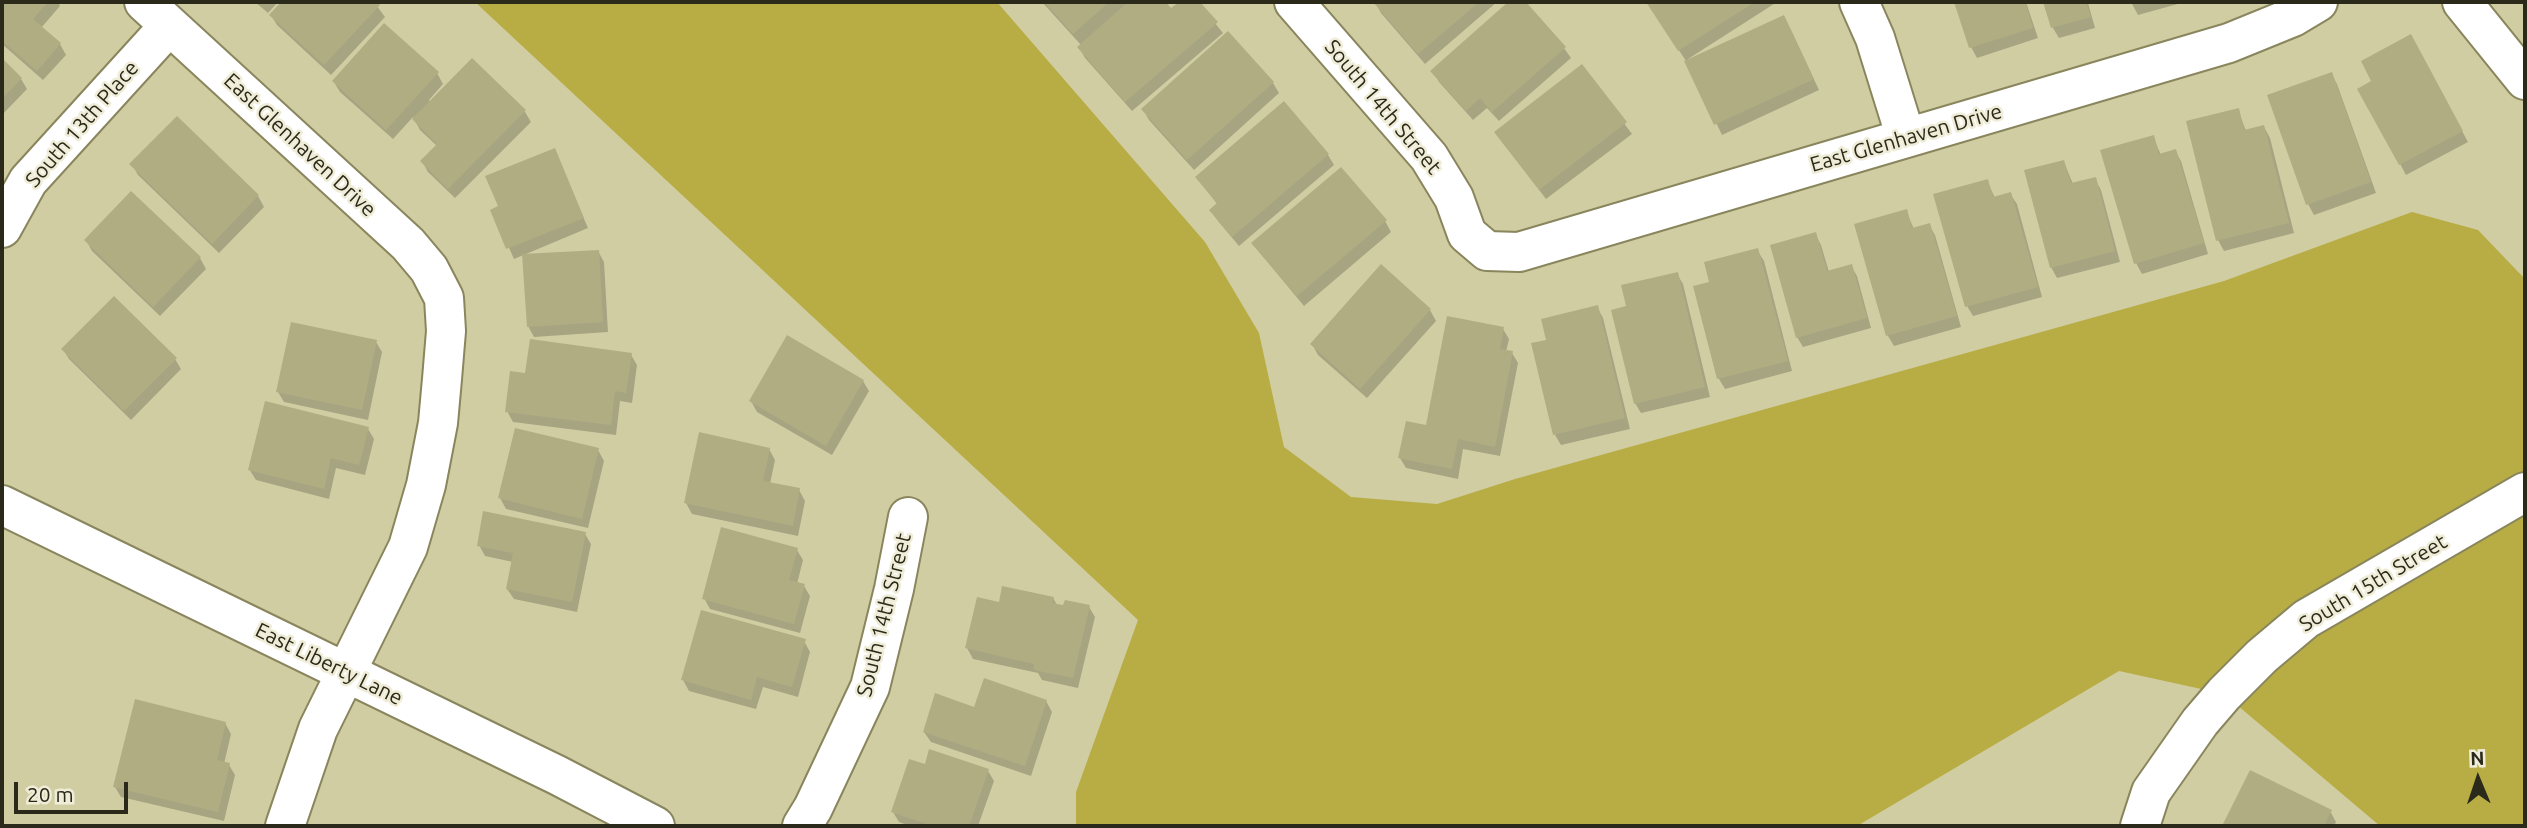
<!DOCTYPE html>
<html>
<head>
<meta charset="utf-8">
<style>
	body { margin:0 }
	#map { position:relative; width:2527px; height:828px; overflow:hidden; background:#d1cda3; font-family:Ubuntu,sans-serif }
	canvas { display:block }
	.frame { position:absolute; inset:0; border:4px solid #2b2919; pointer-events:none }
	.north { position:absolute; left:2443px; top:744px; width:70px; height:70px; -webkit-text-stroke:5px #efedd8; paint-order:stroke; rotate:358deg; font-size:19px; font-weight:700; line-height:28px; text-align:center; color:#2b2919 }
	.north::after { content:''; display:block; margin:auto; width:24px; height:32px; background:#2b2919; clip-path:polygon(50% 0,100% 100%,50% 72%,0 100%) }
	.scale { position:absolute; left:14px; top:782px; width:114px; height:32px; box-sizing:border-box; border:4px solid #2b2919; border-top:0; padding-left:9px; font-size:21px; line-height:24px; white-space:nowrap; color:#2b2919; -webkit-text-stroke:5px #efedd8; paint-order:stroke }
</style>
</head>
<body>
<div id="map">
<canvas width="2527" height="828"></canvas>
<div class="frame"></div>
<div class="north">N</div>
<div class="scale">20 m</div>
</div>
<script>
const c = document.querySelector('canvas').getContext('2d');
c.lineJoin = 'round';
function paint(path, color) { c.fillStyle = color; c.fill(path, 'evenodd'); }
function trace(path, color, width, dash) { c.strokeStyle = color; c.lineWidth = width; c.lineCap = dash ? 'butt' : 'round'; c.setLineDash(dash || []); c.stroke(path); }
function drawText(font, color, halo, rows, align = 'center') {
  c.font = font + ' Ubuntu,sans-serif'; c.lineWidth = 5; c.setLineDash([]); c.textBaseline = 'middle'; c.strokeStyle = halo; c.fillStyle = color; for (const [text, x, y, turn = 0] of rows) {
    c.save(); c.translate(x, y); c.rotate((+turn || 0) * Math.PI / 180); c.textAlign = isNaN(turn) ? turn : align; if (halo) c.strokeText(text, 0, 0); c.fillText(text, 0, 0); c.restore();
  }
}
paint(new Path2D(`
	M475,2h522l208,240 54,91 25,114 67,50 86,7 78,-25 709,-198 188,-69 66,18 47,49v547h-145l-156,-132 -105,-23 -262,155h-781v-34l62,-172z`), '#b8ad44');
paint(new Path2D(`
	M2,2h56l2,4 -19,22 19,16 6,11 -23,25 -41,-36z
	M255,2h23l-10,11z
	M284,2h90l11,15 -54,58 -54,-50 -6,-10z
	M1042,2h121l8,9 10,-9h17l25,31 -91,78 -47,-53 -6,-11 2,-2z
	M1375,2h122l-72,62 -44,-51z
	M1511,2h13l40,46 7,10 -72,63 -12,-13 -14,12 -34,-38 -6,-11z
	M1647,2h130l-89,57 1,2 101,-33 29,62 -97,45 -36,-74z
	M1956,2h70l12,36 -61,20 -6,-11z
	M2045,2h47l-4,1 7,25 -36,10 -6,-10z
	M2131,2h54l-47,13z
	M2417,47l51,95 -62,33 -46,-86 14,-7z
	M472,60l53,52 6,10 -76,76 -27,-26 -6,-11 15,-15 -17,-16 -7,-13 -20,22 -53,-47 -6,-10 103,-9 6,11 -14,16 2,2z
	M2,61l19,18 6,10 -25,26z
	M1582,67l50,67 -86,65 -50,-66z
	M2331,74l6,10 39,109 -62,22 -6,-11z
	M1273,83l6,10 -85,77 -45,-50 -6,-11z
	M1284,103l44,52 6,10 -95,81 -21,-25 -7,-10 7,-6 -21,-27z
	M2238,110l8,21 18,-4 6,11 24,95 -70,18 -6,-11z
	M2153,137l8,18 14,-4 6,10 27,93 -66,20 -6,-11z
	M554,150l34,78 -74,31 -22,-49 8,-3z
	M2064,162l9,22 22,-5 6,11 19,72 -63,16 -6,-11z
	M132,164l126,32 6,11 -45,46 -81,-78z
	M1987,181l8,17 15,-4 7,10 25,93 -69,19 -6,-10z
	M132,193l68,65 6,11 -46,47 -68,-65 -6,-11z
	M1906,211l8,18 15,-4 6,10 26,92 -67,19 -6,-10 -31,-111z
	M1385,221l6,11 -87,74 -44,-53 -6,-10z
	M1815,234l6,11 8,27 22,-6 6,10 14,52 -68,19 -6,-10z
	M1757,250l7,11 28,110 -67,18 -6,-10 -24,-92 16,-4z
	M598,251l6,11 4,70 -74,5 -6,-11z
	M1677,274l6,10 27,113 -69,16 -6,-10z
	M1597,307l6,11 27,111 -69,16 -6,-10z
	M1430,310l6,11 -69,77 -49,-43 -6,-11z
	M1503,329l6,10 -3,13 6,1 6,10 -18,93 -37,-7 -5,30 -52,-11 -6,-10 27,-31z
	M376,342l6,10 -14,68 -84,-18 -6,-10z
	M63,349l112,10 6,10 -50,51 -62,-61z
	M631,355l6,10 -5,38 -12,-2 -4,34 -103,-13 -6,-11 19,-36z
	M863,381l6,10 -37,64 -75,-43 -6,-11z
	M368,429l6,10 -9,36 -29,-7 -7,31 -73,-19 -7,-11z
	M769,449l6,11 -5,24 29,6 6,11 -7,35 -106,-22 -6,-11z
	M598,450l6,11 -16,67 -82,-19 -6,-11z
	M585,534l6,10 -14,68 -63,-13 -7,-10 6,-27 -28,-6 -6,-11z
	M797,550l6,10 -6,24 7,2 6,10 -10,37 -90,-24 -6,-11z
	M1053,598l4,7 32,2 6,10 -17,71 -36,-8 -4,-7 -65,-14 -6,-11 33,-44z
	M804,641l6,11 -12,45 -35,-10 -7,22 -67,-18 -6,-11z
	M1046,701l6,11 -21,64 -100,-34 -7,-10 51,-23z
	M225,723l6,11 -7,30 5,1 6,10 -11,46 -103,-24 -6,-10z
	M926,766l62,5 6,10 -16,45h-68l-11,-4 -6,-10z
	M2250,773l80,38 6,11 -2,4h-110z`), '#0003');
paint(new Path2D(`
	M2,2h46l-15,17 28,24 -24,28 -35,-30z
	M281,2h96l3,3 -56,60 -55,-50z
	M1044,2h65l-36,32z
	M1128,2h38l5,6 8,-6h21l18,20 -93,80 -48,-55z
	M1373,2h106l-61,52z
	M1508,2h18l40,45 -74,65 -12,-14 -14,13 -36,-40z
	M1646,2h109l-77,49z
	M1954,2h71l8,26 -64,20z
	M2043,2h43l5,15 -40,11z
	M1784,15l30,64 -100,46 -30,-64z
	M384,23l55,49 -53,58 -54,-49z
	M1228,31l46,51 -87,78 -46,-51z
	M2411,34l52,97 -64,34 -42,-76 14,-8 -10,-20z
	M2,58l20,20 -20,21z
	M472,58l54,52 -78,79 -28,-28 17,-17 -25,-25z
	M1582,64l45,58 -88,68 -45,-58z
	M2332,72l39,110 -65,23 -39,-110z
	M1284,101l45,53 -97,83 -23,-27 8,-7 -22,-26z
	M2239,108l5,22 20,-5 25,98 -73,18 -30,-120z
	M177,116l82,79 -47,49 -83,-80z
	M2154,135l5,19 17,-5 28,94 -70,21 -34,-114z
	M555,148l29,70 -78,31 -16,-39 8,-4 -13,-30z
	M2064,160l7,23 25,-6 19,74 -65,17 -26,-98z
	M1341,167l46,53 -90,76 -46,-53z
	M1988,179l5,18 18,-5 27,95 -73,20 -32,-113z
	M131,191l70,66 -48,50 -69,-67z
	M1907,209l5,19 18,-5 27,93 -71,20 -32,-112z
	M1816,232l11,39 25,-7 15,54 -71,20 -26,-93z
	M1758,248l30,113 -71,18 -24,-93 16,-4 -5,-20z
	M599,250l4,72 -76,5 -5,-73z
	M1381,264l50,45 -71,80 -50,-45z
	M1678,272l27,115 -71,17 -23,-94 15,-4 -5,-21z
	M114,296l63,62 -53,53 -63,-62z
	M1598,305l27,113 -72,17 -22,-92 15,-3 -5,-21z
	M1447,316l57,11 -4,22 13,2 -18,96 -37,-8 -6,30 -54,-11 8,-37 20,4z
	M291,322l86,18 -15,70 -86,-18z
	M787,335l77,45 -38,66 -77,-45z
	M530,339l102,14 -6,40 -11,-2 -4,34 -106,-13 5,-41 15,2z
	M265,401l104,26 -10,38 -28,-7 -7,31 -76,-19z
	M515,428l84,20 -17,71 -84,-21z
	M699,432l71,16 -7,33 37,7 -7,38 -109,-23z
	M483,511l103,21 -14,70 -66,-13 7,-36 -36,-7z
	M721,527l77,21 -9,32 16,4 -11,40 -92,-25z
	M1002,586l52,11 -2,6 11,2 2,-5 25,5 -17,73 -39,-8v-6l-69,-16 12,-51 22,5z
	M701,610l105,29 -14,48 -35,-10 -6,23 -70,-20z
	M984,678l63,22 -22,66 -102,-34 12,-39 39,14z
	M135,699l91,23 -9,38 13,3 -12,49 -105,-25z
	M929,749l60,20 -20,57h-36l-42,-14 18,-53 16,5z
	M2250,770l82,40 -8,16h-102z`), '#b0ad83');
const minor = new Path2D(`
	M144,2l264,242 21,25 15,29 2,33 -4,48 -4,44 -12,62 -18,62 -90,182 -33,97
	M1294,2l135,155 25,41 13,36 20,17 32,1 710,-209 64,-26 25,-15
	M1859,2l16,36 31,100
	M2462,2l63,78
	M2,228l26,-47 141,-155
	M2,505l555,270 98,51
	M802,826l11,-18 57,-121 24,-98 14,-72
	M2140,826l11,-34 49,-70 24,-28 38,-38 44,-37 219,-127`);
trace(minor, '#89855d', 42);
trace(minor, '#fff', 38);
drawText('21px', '#2b2919', '#efedd8', [
	["South 14th Street",1383,107,50],
	["South 13th Place",82,124,-49],
	["East Glenhaven Drive",1906,138,-16],
	["East Glenhaven Drive",300,145,43],
	["South 15th Street",2373,583,-31],
	["South 14th Street",884,615,-76],
	["East Liberty Lane",329,664,26]
]);
</script>
</body>
</html>
